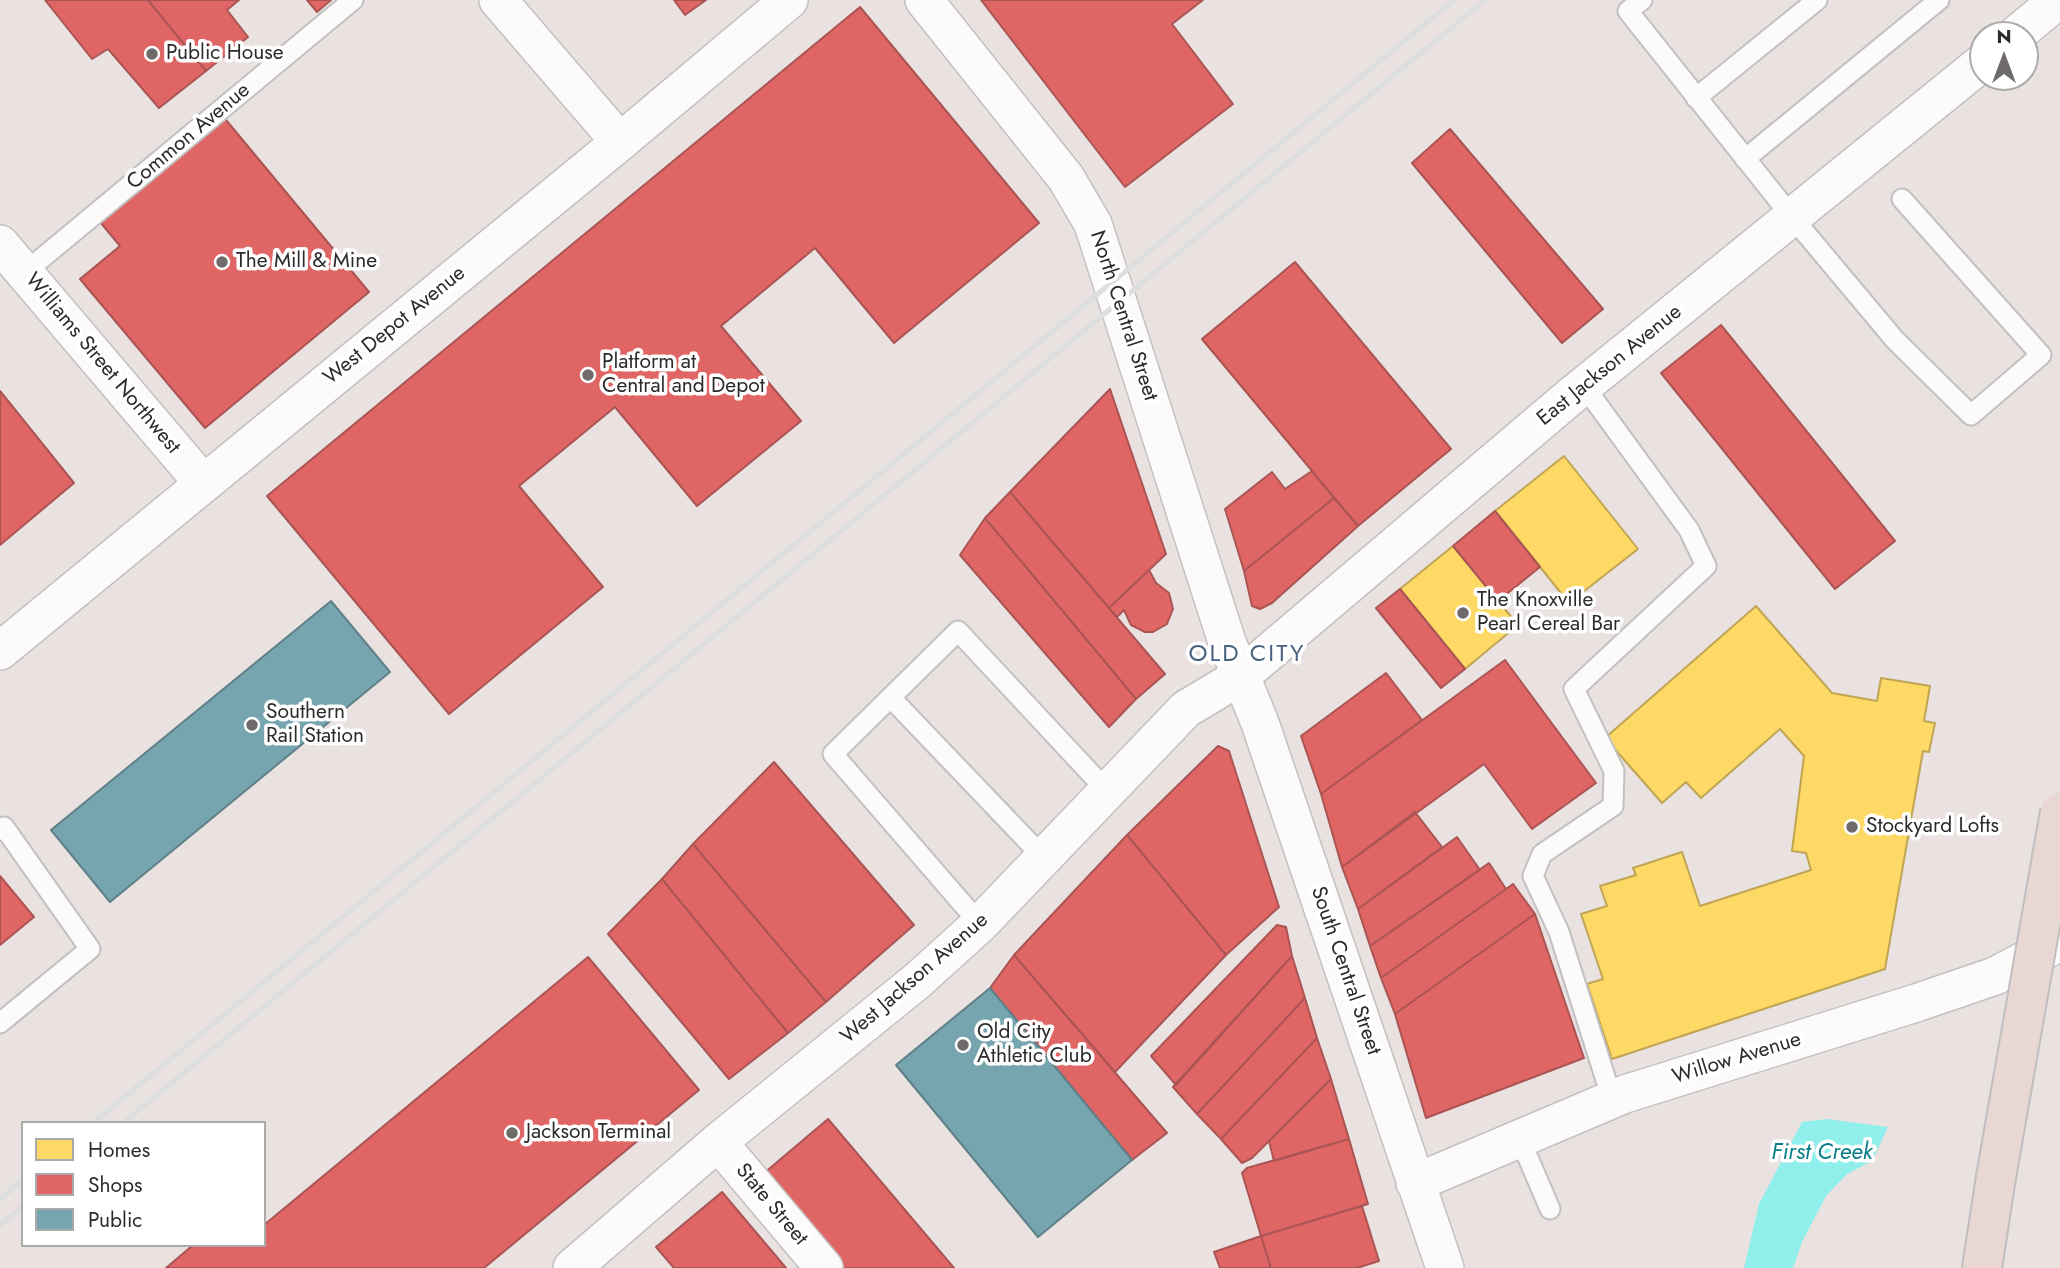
<!DOCTYPE html>
<html>
<head>
<meta charset="utf-8">
<style>
	body { margin:0 }
	#map { position:relative; width:2060px; height:1268px; overflow:hidden; background:#e9e2e0; font-family:Jost,sans-serif }
	canvas { display:block }
	.legend { position:absolute; left:21px; top:1121px; width:245px; height:126px; box-sizing:border-box; background:#fff; border:2px solid #aaa; margin:0; padding:9px 12px; list-style:none; font-size:21px; color:#2b2b2b }
	.legend li { display:flex; align-items:center; gap:14px; height:35px }
	.legend b { width:35px; border:2px solid #aaa }
	.north { position:absolute; left:1969px; top:21px; width:70px; height:70px; box-sizing:border-box; background:#fff; border:2px solid #aaa; border-radius:50%; rotate:0deg; font-size:19px; font-weight:700; line-height:28px; text-align:center; color:#2b2b2b }
	.north::after { content:''; display:block; margin:auto; width:24px; height:32px; background:#6e6b6a; clip-path:polygon(50% 0,100% 100%,50% 72%,0 100%) }
</style>
</head>
<body>
<div id="map">
<canvas width="2060" height="1268"></canvas>
<ul class="legend">
<li><b style="height:19px;background:#ffd966"></b>Homes</li>
<li><b style="height:19px;background:#e06666"></b>Shops</li>
<li><b style="height:19px;background:#76a5af"></b>Public</li>
</ul>
<div class="north">N</div>
</div>
<script>
const c = document.querySelector('canvas').getContext('2d');
c.lineJoin = 'round';
function paint(path, color) { c.fillStyle = color; c.fill(path, 'evenodd'); }
function trace(path, color, width, dash) { c.strokeStyle = color; c.lineWidth = width; c.lineCap = dash ? 'butt' : 'round'; c.setLineDash(dash || []); c.stroke(path); }
function drawText(font, color, halo, rows, align = 'center') {
  c.font = font + ' Jost,sans-serif'; c.lineWidth = 7; c.setLineDash([]); c.textBaseline = 'middle'; c.strokeStyle = halo; c.fillStyle = color; for (const [text, x, y, turn = 0] of rows) {
    c.save(); c.translate(x, y); c.rotate((+turn || 0) * Math.PI / 180); c.textAlign = isNaN(turn) ? turn : align; if (halo) c.strokeText(text, 0, 0); c.fillText(text, 0, 0); c.restore();
  }
}
paint(new Path2D(`
	M1827,1119l61,8 -16,34 -25,13 -21,22 -24,46 -9,26h-49l15,-64 43,-82z`), '#90efeb');
const homes = new Path2D(`
	M1564,456l74,93 -69,54 -74,-92z
	M1453,546l65,79 -53,44 -65,-80z
	M1756,606l76,87 45,8 4,-23 49,8 -6,35 11,2 -6,29 -6,-1 -38,218 -273,90 -25,-75 16,-5 -22,-65 26,-8 -7,-20 36,-11 -3,-7 49,-16 18,54 111,-36 -5,-17 -14,-2 12,-95 -24,-27 -79,69 -15,-16 -24,21 -57,-65z`);
paint(homes, '#ffd966');
trace(homes, '#bfa554', 2);
const shops = new Path2D(`
	M45,0h103l58,71 -47,37 -51,-59 -16,10z
	M148,0h91l-12,10 21,27 -42,34z
	M307,0h24l-14,12z
	M674,0h32l-21,15z
	M981,0h222l-31,24 61,80 -108,83z
	M860,7l179,216 -145,120 -79,-95 -94,78 80,95 -104,85 -82,-99 -96,79 84,101 -154,127 -182,-218z
	M221,114l148,178 -164,136 -125,-149 40,-33 -24,-29z
	M1450,129l153,180 -41,34 -150,-180z
	M1295,262l156,187 -93,77 -156,-187z
	M1721,325l174,216 -60,48 -174,-216z
	M1110,389l56,165 -57,54 -99,-116z
	M0,391l74,92 -74,62z
	M1312,471l22,27 -90,73 -19,-62 47,-37 13,17z
	M1010,492l155,182 -29,25 -151,-181z
	M1334,498l24,28 -86,77 -12,6 -8,-3 -8,-35z
	M1495,511l45,56 -42,34 -45,-55z
	M985,518l151,181 -27,28 -149,-172z
	M1149,570l7,13 13,10 4,16 -6,15 -14,8h-8l-14,-7 -7,-15 -7,7 -8,-9z
	M1400,589l65,80 -24,19 -65,-80z
	M1505,660l91,123 -64,46 -48,-65 -142,103 -21,-73z
	M1386,673l36,47 -101,74 -20,-58z
	M1218,746l11,5 50,156 -53,48 -99,-120z
	M774,762l140,163 -88,77 -133,-158z
	M1415,812l27,35 -84,62 -16,-42z
	M1127,835l99,120 -111,117 -101,-117z
	M1457,837l23,33 -110,76 -12,-37z
	M693,844l133,158 -38,31 -126,-154z
	M1489,863l17,26 -125,89 -11,-32z
	M0,876l34,41 -34,28z
	M662,879l126,154 -59,46 -121,-145z
	M1513,884l22,30 -140,100 -14,-36z
	M1535,914l49,144 -158,60 -31,-104z
	M1277,925l9,2 6,29 -116,129 -25,-29z
	M1014,955l153,178 -35,27 -142,-172z
	M1292,956l13,42 -108,116 -24,-27z
	M588,957l111,133 -215,178h-318l27,-23h71v-20z
	M1305,998l12,40 -96,101 -24,-25z
	M1317,1038l14,41 -79,79 -10,5 -21,-24z
	M1331,1079l18,60 -75,22 -5,-20z
	M828,1119l126,149h-112l-79,-94z
	M1349,1139l19,65 -107,32 -19,-63 5,-5z
	M722,1192l64,76h-112l-18,-21z
	M1362,1206l17,55 -22,7h-86l-10,-32z
	M1261,1236l10,32h-51l-6,-16z`);
paint(shops, '#e06666');
trace(shops, '#aa5454', 2);
const public = new Path2D(`
	M331,601l59,71 -280,230 -59,-72z
	M990,988l142,172 -94,77 -142,-172z`);
paint(public, '#76a5af');
trace(public, '#608087', 2);
const lane = new Path2D(`
	M1642,0l-14,11 164,206 103,123 76,75 70,-60 -139,-156
	M1696,98l121,-98
	M1745,159l194,-159
	M24,273l329,-273
	M1584,386l105,144 17,36 -132,123 40,82 -1,35 -71,48 -9,22 26,56 53,167
	M891,698l153,160
	M0,830l4,-3 86,122 -90,74
	M980,924l-147,-170 125,-123 150,161
	M1520,1139l30,70`);
const street = new Path2D(`
	M498,0l122,142
	M924,0l142,178 27,46 134,418 33,81 185,545
	M2016,35l42,-35
	M0,244l203,239
	M0,651l620,-509 169,-142
	M718,1142l106,126
	M1415,1183l210,-89 291,-91 79,-27 65,-34
	M572,1268l146,-126 199,-161 63,-57 206,-215 55,-33 330,-280 412,-334`);
const highway = new Path2D(`
	M1982,1268l14,-91`);
trace(lane, '#c2c1c2', 23);
trace(street, '#c2c1c2', 40);
trace(highway, '#c0bebe', 42);
trace(lane, '#fcfbfa', 19);
trace(street, '#fcfbfa', 37);
trace(highway, '#e9d7d3', 38);
trace(new Path2D(`
	M93,1123l1361,-1123
	M123,1123l1362,-1123
	M0,1199l23,-19
	M0,1225l23,-19`), '#dddedf', 5);
const highwayBridge = new Path2D(`
	M1996,1177l64,-365`);
trace(highwayBridge, '#c0bebe', 42, []);
trace(highwayBridge, '#e9d7d3', 38);
for (const [x, y, r, color] of [
	[152,54,7,"#6e6b6a"],
	[222,262,7,"#6e6b6a"],
	[588,375,7,"#6e6b6a"],
	[1463,613,7,"#6e6b6a"],
	[252,725,7,"#6e6b6a"],
	[1852,827,7,"#6e6b6a"],
	[963,1045,7,"#6e6b6a"],
	[512,1133,7,"#6e6b6a"]
]) { const dot = new Path2D(); dot.arc(x, y, r, 0, 2 * Math.PI); c.fillStyle = color; c.fill(dot); trace(dot, '#fff', 2.5); }
drawText('21px', '#2b2b2b', '#fff', [
	["Public House",166,54],
	["The Mill & Mine",236,262],
	["Platform at",602,363],
	["Central and Depot",602,387],
	["The Knoxville",1477,601],
	["Pearl Cereal Bar",1477,625],
	["Southern",266,713],
	["Rail Station",266,737],
	["Stockyard Lofts",1866,827],
	["Old City",977,1033],
	["Athletic Club",977,1057],
	["Jackson Terminal",526,1133]
], 'left');
drawText('21px', '#2b2b2b', '#fff', [
	["Common Avenue",189,137,-40],
	["North Central Street",1123,316,72],
	["West Depot Avenue",395,326,-39],
	["Williams Street Northwest",102,364,50],
	["East Jackson Avenue",1610,366,-39],
	["South Central Street",1345,971,71],
	["West Jackson Avenue",915,979,-41],
	["Willow Avenue",1737,1059,-17],
	["State Street",771,1205,50]
]);
drawText('italic 23px', '#097f85', '#fff', [
	["First Creek",1822,1153]
]);
c.letterSpacing = '2px';
drawText('24px', '#49627e', '#fff', [
	["OLD CITY",1247,655]
]);
c.letterSpacing = '0px';
</script>
</body>
</html>
